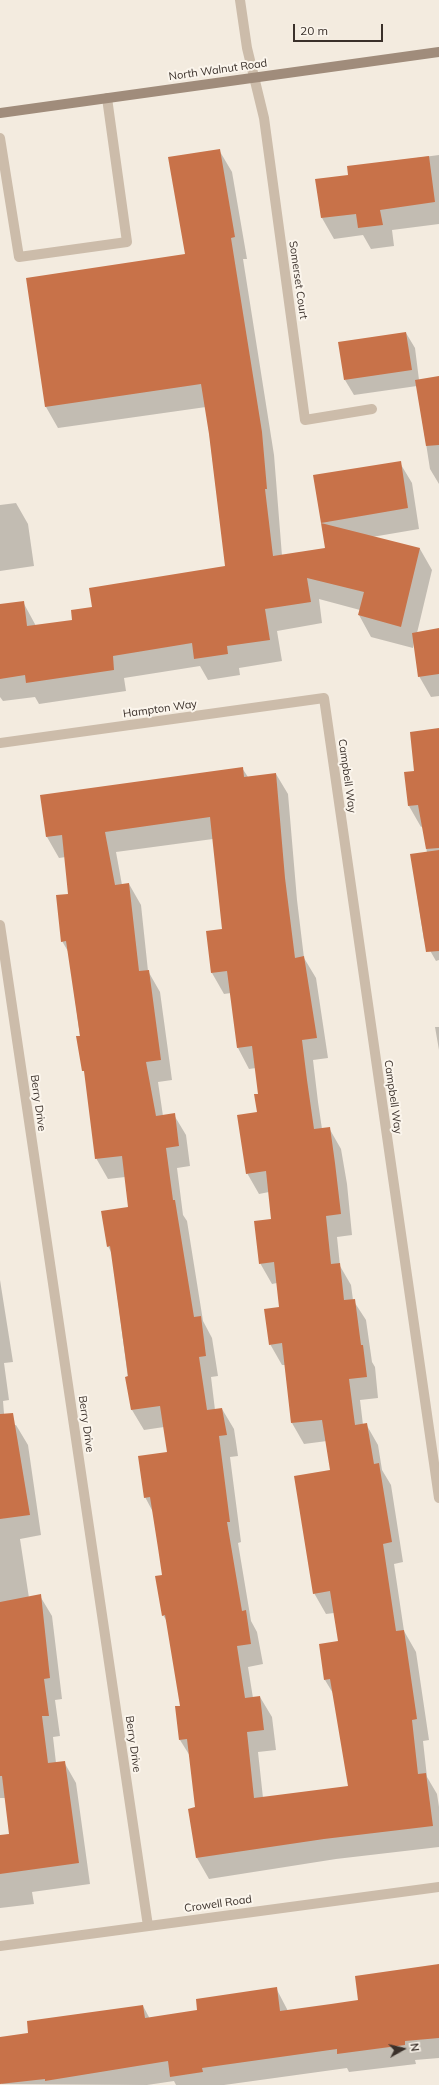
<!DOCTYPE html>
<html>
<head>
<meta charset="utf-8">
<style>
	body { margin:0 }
	#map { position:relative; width:439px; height:2085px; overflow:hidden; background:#f3ebdf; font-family:Mulish,sans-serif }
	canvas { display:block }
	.north { position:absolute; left:383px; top:2029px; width:40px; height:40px; -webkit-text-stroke:3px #fbf5ec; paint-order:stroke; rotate:82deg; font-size:11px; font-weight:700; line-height:16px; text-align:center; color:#3a302a }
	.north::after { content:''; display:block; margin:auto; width:14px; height:18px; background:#3a302a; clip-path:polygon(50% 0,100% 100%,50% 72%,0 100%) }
	.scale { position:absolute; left:293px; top:24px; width:90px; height:18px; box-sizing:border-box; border:2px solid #3a302a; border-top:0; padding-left:5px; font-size:12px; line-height:14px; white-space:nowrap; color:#3a302a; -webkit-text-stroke:3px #fbf5ec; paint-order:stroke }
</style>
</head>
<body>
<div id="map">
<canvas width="439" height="2085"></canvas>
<div class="north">N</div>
<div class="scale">20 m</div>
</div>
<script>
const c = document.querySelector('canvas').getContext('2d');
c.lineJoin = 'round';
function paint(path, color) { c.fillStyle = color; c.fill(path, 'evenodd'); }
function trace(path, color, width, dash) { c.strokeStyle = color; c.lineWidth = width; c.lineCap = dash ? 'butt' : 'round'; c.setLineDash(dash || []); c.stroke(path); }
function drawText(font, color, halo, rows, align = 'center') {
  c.font = font + ' Mulish,sans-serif'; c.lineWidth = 4; c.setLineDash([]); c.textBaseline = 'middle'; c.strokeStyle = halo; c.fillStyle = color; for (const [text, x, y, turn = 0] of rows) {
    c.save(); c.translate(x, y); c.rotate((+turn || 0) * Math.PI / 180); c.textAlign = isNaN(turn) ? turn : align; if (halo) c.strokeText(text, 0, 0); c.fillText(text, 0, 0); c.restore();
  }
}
paint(new Path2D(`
	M219,150l13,22 15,87h-4l31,196 8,101 44,-7 -4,-27 78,-59 12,20 7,46 -47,8 48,12 12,21 -15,63 22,-3v66l-8,1 -12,-21 -5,-33 -1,5 -42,-11 -12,-22 1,-5 -41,-11 3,24 -45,8 5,30 -43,7 1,7 -32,5 -8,-14 -76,12 2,13 -87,13 -4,-7 -32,4 -3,-4v-92l23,-3 13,24 38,-5 19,-13 133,-41 -20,-160 -148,21 -12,-21 -19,-128 159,-24z
	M439,155v69l-47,6 2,16 -23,3 -8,-14 -29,4 -12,-21 27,-42 -1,-9z
	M406,333l9,15 4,32 20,-3v107l-9,-15 -13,-83 -63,9 -9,-15z
	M16,503l12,21 6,42 -34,5v-66z
	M439,729v231l-3,1 -12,-21 -13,-85 16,-2 -4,-27 -2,1 -12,-21 7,-34z
	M242,768l6,9 28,-3 12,20 9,106 7,58 12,20 12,80 -15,2 5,42 4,27 7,-1 12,21 6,35 5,51 -15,2 3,29 11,19 2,15 13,20 6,42 3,5 3,31 -18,2 3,25 3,-1 12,21 4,25 9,15 12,77 -9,2 10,67 12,21 13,88 -6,1 4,36 10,17 2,13v40l-103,12 -127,20 -12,-21 -8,-49 7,-1 -6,-52 -10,-16 1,-34 -13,-83 -5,-8v-39l-10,-64 -8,-15 23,-44 -4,-26 -20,3 -12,-20 -20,-156 -4,-8 21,-38 -4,-31 -17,2 -12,-21 -27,-205 -7,-12 8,-47 -4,-37 -7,1 -12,-21 -6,-41zM213,839l10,91 -16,2 5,41 12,21 7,-1 7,55 11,21 7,-1 4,26 -2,19 -11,60 12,21 10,-2 3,27 -12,44 12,21 5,-1 3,25 -10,36 12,21h3l7,58 12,21 23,-3 4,30 -17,122 12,21 8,-1 5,29 -14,38 9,15 15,92 -86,11 -5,-46 18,-2 -4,-33 -12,-20 -7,1 -5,-31 15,-3 -6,-32 -6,-11 -13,-78 3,-1 -11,-85 8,-1 -4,-27 -12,-20 -7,1 -4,-33 7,-1 -6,-38 -9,-17 -16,-100 -4,-6 -6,-47 13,-2 -4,-31 -12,-20 -11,1 -5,-34 14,-2 -12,-88 -12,-21 -7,-66 -12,-21 -7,1 -6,-33z
	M435,1027h4v23z
	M0,1280l13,82 -9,1 5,37 -6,1 2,25 11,-1 12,20 13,90 -21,4 9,59 11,-2 12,20 10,83 -7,1 5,36 -7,1 3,26 8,-1 12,21 14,101 -58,8 2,12 -34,4v-72l10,-2 -4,-36h-6z
	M439,1965v93l-24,2 1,4 -67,8 -2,-4 -123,17h-48l-2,-4 -27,4 -145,-1 -2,-46 29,-4 114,-28 7,13 48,-8 78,-23 12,23 71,-10z`), '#0003');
paint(new Path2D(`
	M220,149l15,88 -4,1 31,194 5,57h-2l8,67 52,-8 -4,-25 99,25 -19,79 -43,-12 6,-23 -57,-14 4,24 -46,7 5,31 -43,6 1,8 -34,5 -2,-16 -79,13 1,14 -88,13 -1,-8 -25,4v-75l24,-3 3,25 45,-6 -1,-10 21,-3 -3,-19 136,-22 -16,-132 -8,-50 -156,23 -19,-129 159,-24 -17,-97z
	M429,156l6,46 -55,8 3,15 -25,3 -2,-14 -35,4 -6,-39 33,-4 -1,-9z
	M406,332l6,38 -68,10 -6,-38z
	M439,376v69l-13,1 -11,-66z
	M401,461l7,47 -87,15 -8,-48z
	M439,628v46l-21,3 -6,-44z
	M439,728v120l-13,1 -8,-44 -10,1 -4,-34 10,-1 -4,-39z
	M243,767l1,10 32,-4 9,105 10,80 9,-2 13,82 -15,2 5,40 7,49 16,-2 5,36 6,51 -15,2 5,48 9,-1 4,37 11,-1 6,46h2l4,32 -18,2 6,46 12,-2 7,41 5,-1 13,79 -9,2 13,87 8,-1 13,89 -5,1 6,54 8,-1 7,53 -109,13 -128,19 -8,-49 7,-2 -8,-68 -8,1 -4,-34h5l-15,-91 -3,1 -7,-40 7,-1 -4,-27 -8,-51 -6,1 -6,-42 29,-4 -7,-46 -29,4 -6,-33 3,-1 -18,-130 -3,1 -6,-36 27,-4 -6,-51 -27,3 -11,-88h-2l-6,-35h4l-14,-95 -5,1 -5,-47 12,-1 -6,-59 -16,2 -6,-42zM210,817l12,112 -16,2 5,42 16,-2 10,77 15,-2 6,48h-4l3,18 -20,3 9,59 20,-3 5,48 -17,2 5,43 15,-2 5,45 -15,2 5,36 13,-2 9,80 31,-3 8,50 -36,6 19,118 17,-3 8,50 -19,3 5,36 6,-1 18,107 -94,12 -7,-66 17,-2 -4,-34 -15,2 -8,-52 14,-2 -5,-34 -4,1 -15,-89h3l-11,-86 8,-1 -5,-27 -15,2 -8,-53 7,-1 -5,-40 -7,1 -19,-117h-2l-7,-52 13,-2 -4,-33 -19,3 -10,-54 15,-2 -12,-90 -10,1 -10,-88 -14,2 -10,-53z
	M439,850v101l-13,1 -16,-98z
	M13,1413l17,102 -30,4v-105z
	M41,1594l9,84 -6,1 5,37h-7l6,47 17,-2 14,102 -79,11v-39l9,-1 -7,-58h-2v-174z
	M439,1964v74l-34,3v4l-68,9v-5l-135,19 1,4 -33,5 -2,-16 -123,20v-2l-45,5v-47l28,-4 -1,-12 116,-16 2,13 52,-8 -1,-11 81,-12 3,24 51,-7 27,-4 -3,-24z`), '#c87249');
trace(new Path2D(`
	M0,138l19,119 108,-15 -20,-144`), '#ccbcaa', 10);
trace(new Path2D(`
	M240,0l7,48 17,70 41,302 67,-11
	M0,743l324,-45 115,800
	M0,925l148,1001
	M0,1946l439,-59`), '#ccbcaa', 10);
trace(new Path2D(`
	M0,113l439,-61`), '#a08c7b', 10);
drawText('11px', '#3a302a', '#fbf5ec', [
	["North Walnut Road",218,70,-8],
	["Somerset Court",298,280,82],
	["Hampton Way",160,709,-8],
	["Campbell Way",347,776,82],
	["Campbell Way",393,1097,82],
	["Berry Drive",38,1103,82],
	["Berry Drive",86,1424,82],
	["Berry Drive",133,1744,82],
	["Crowell Road",218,1904,-8]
]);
</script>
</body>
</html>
